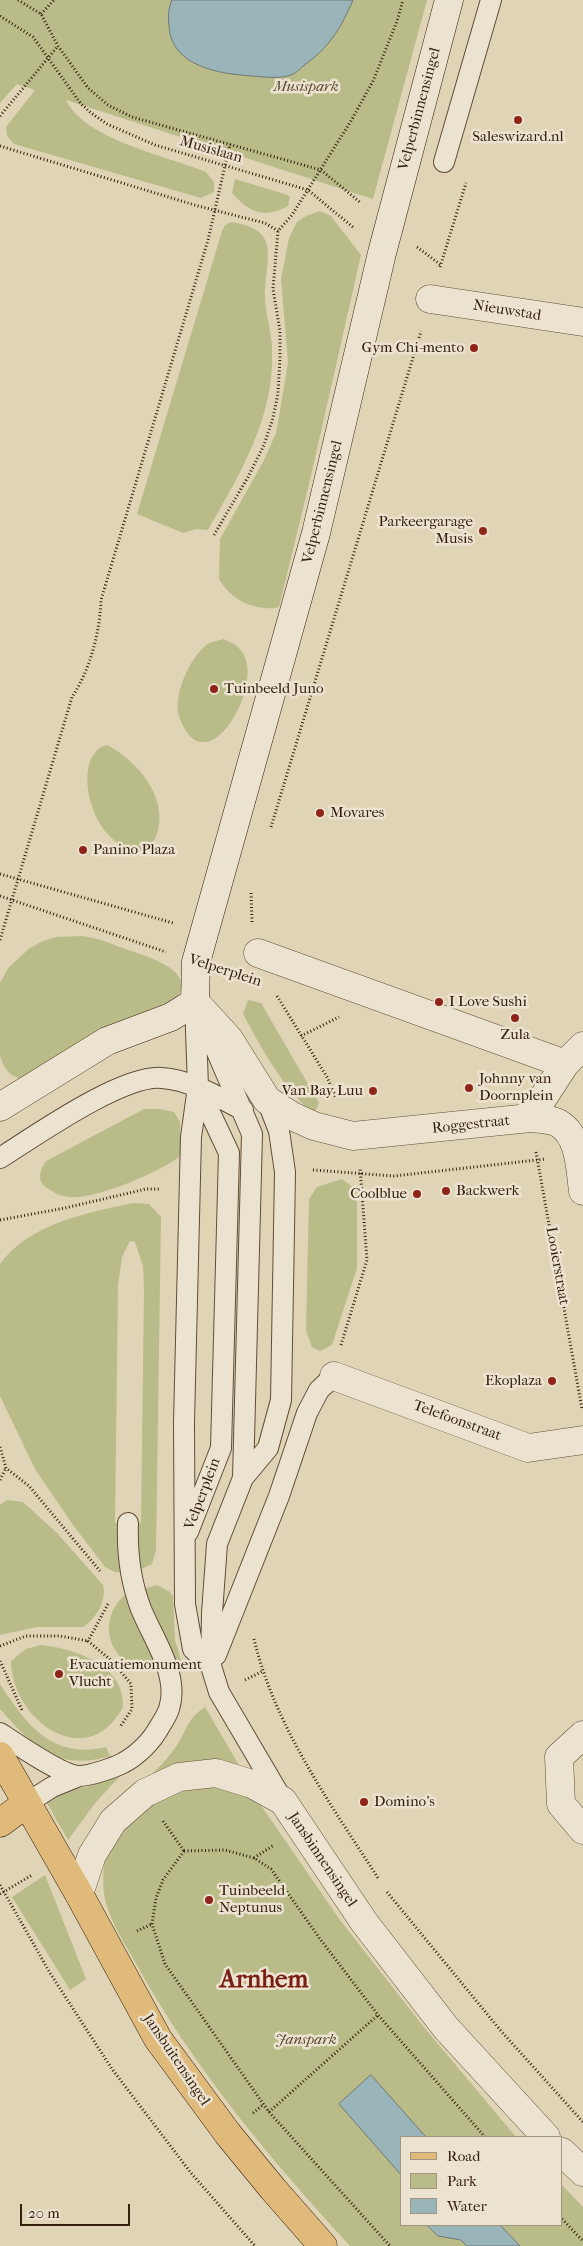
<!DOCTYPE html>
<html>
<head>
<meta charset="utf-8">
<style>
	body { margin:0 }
	#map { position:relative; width:583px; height:2246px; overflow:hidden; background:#e0d4b6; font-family:"IM FELL French Canon",serif }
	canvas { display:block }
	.legend { position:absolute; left:400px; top:2136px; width:162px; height:90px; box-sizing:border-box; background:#ebe3d0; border:1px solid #a29582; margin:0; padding:6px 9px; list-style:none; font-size:15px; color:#35200d }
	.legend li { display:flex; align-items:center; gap:10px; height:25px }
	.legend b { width:25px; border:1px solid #a29582 }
	.scale { position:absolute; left:20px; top:2204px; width:110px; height:22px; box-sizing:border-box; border:2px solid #35200d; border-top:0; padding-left:6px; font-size:15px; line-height:18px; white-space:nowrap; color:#35200d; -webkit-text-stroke:4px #ebe3d0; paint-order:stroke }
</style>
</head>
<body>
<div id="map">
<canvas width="583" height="2246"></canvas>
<ul class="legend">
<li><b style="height:6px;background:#e0ba7b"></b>Road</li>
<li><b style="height:14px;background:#b9bb89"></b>Park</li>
<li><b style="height:14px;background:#99b5b9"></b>Water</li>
</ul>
<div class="scale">20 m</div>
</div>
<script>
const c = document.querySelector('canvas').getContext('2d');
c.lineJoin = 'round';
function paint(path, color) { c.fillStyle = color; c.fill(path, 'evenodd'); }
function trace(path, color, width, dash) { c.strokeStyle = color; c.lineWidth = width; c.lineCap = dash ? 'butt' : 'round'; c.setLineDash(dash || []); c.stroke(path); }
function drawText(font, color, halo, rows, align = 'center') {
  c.font = font + ' "IM FELL French Canon",serif'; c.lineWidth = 5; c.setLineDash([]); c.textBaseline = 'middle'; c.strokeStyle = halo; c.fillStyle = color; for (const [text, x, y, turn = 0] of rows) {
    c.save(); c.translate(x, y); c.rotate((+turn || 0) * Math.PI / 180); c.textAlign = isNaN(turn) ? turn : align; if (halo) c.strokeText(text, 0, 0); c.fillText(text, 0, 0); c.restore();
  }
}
paint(new Path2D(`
	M0,0h427l-54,199 -307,-99c19,40 102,56 140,72l8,10v10l-13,6 -187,-54 -7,-8 -1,-9 29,-37 -18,-6 -17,19z
	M235,179l53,16 2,2 -2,9c-24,13 -38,7 -56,-13z
	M320,211l11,5 30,39 -51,225 -31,127c-5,2 -9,1 -15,1 -21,-3 -34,-11 -45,-29l1,-40 44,-79 12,-27 3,-16 9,-55 -7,-83 8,-41 8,-16 9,-6z
	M231,222c52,8 34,36 34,75 0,17 7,35 7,52 3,68 -32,125 -64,181l-12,-1 -13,4 -46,-19 85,-283 3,-6z
	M223,639c8,3 14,6 19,13 24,33 -36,136 -62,67 -9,-21 10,-63 28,-75 4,-3 10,-3 15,-5z
	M107,745c35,18 71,65 42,104 -57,12 -82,-95 -42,-104z
	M82,936c17,2 33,9 49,15 21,7 73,23 40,53l-150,75c-12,-3 -18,-12 -21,-24v-72l9,-16 21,-19 13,-7 14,-4z
	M248,1000l13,3 58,100 -3,7h-7c-29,-27 -47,-61 -66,-96z
	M144,1109h16l14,3 6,10v34c-19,16 -88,45 -112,41 -8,-1 -15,-5 -21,-9 -11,-8 -7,-18 -1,-27z
	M342,1179l15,11v78l-25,77 -12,6 -8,-4 -6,-16 3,-132 8,-12z
	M133,1203l16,1 12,13 -5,333 -4,14 -13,6 -4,-47h6l3,-233 -1,-24 -8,-24 -5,-1 -8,16 -4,28 -3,238h6l4,50 -10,-1 -10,-5 -32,-42 -38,-56 -35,-73v-132c30,-41 87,-51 133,-61z
	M7,1500l16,2 34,31 46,52c4,15 -7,34 -20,42h-46l-37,8v-130z
	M157,1585l13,7 3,5 2,43 8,27 -7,3 -33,-81z
	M129,1593l26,66 2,11c-34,2 -58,-28 -44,-60 4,-7 8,-13 16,-17z
	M41,1645c35,4 84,20 82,62 -36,67 -111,14 -112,-46l15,-12z
	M0,1684c26,40 52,76 106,63l4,9c-54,16 -77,-10 -110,-47z
	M205,1707l35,60 -95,14c12,-12 23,-22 32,-36 11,-17 10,-26 28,-38z
	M121,1775l-25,27 -28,38 -24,-42 16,-7 27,-4z
	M199,1783l35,6 26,15 80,116 83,106 93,111h-114v88h160v-40l21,22v39h-233c-79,-86 -155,-176 -212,-279 -11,-20 -26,-42 -32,-64 -4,-15 -4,-38 2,-52 6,-14 23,-37 35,-44 17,-10 38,-16 56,-24z
	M45,1875l41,104 -16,11 -58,-93z`), '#b9bb89');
const water = new Path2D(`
	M172,0h181c-12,28 -24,48 -50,66 -3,3 -8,8 -12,9 -10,4 -28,2 -39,1 -31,-2 -81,-9 -83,-50 -1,-10 -1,-17 3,-26z
	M371,2075l55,62h-24v39l-63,-72z
	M427,2225h73l20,21h-53l-6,-6 -23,-4z`);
paint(water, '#99b5b9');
trace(water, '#717974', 1);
const lane = new Path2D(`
	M444,162l47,-162
	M195,1002l3,85 -7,50 -7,285 1,182 8,45 18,17 8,26 64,109
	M202,1017l50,117 -9,344
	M0,1158c35,-22 123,-84 162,-80 29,2 56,19 81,32
	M188,1532l33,-84 8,-295 -31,-66
	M216,1655l63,-159 28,-83 12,-23 15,-14
	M211,1666l1,-53 5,-69 26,-66 25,-30 13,-48 4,-228 -6,-41 -12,-31
	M0,1733c15,10 63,43 79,43 11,0 34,-8 44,-13 15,-8 29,-22 37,-37 3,-5 7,-11 9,-17 11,-34 -16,-70 -28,-100 -10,-26 -14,-58 -13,-86
	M27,1803l25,-16 27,-11`);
const street = new Path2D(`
	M430,299l153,23
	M258,953l307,111
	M195,1002l34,37 38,61 25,16 22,10 39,10 177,-18c9,1 20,1 28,5 22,12 22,46 25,68
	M530,1118l35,-54 18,-18
	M334,1376l194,72 55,-8
	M583,1735l-24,22 2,47 22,26
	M79,1894l13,-39 21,-34 32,-28 34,-16 37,-4 36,11 31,17 81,121 82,106 100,109
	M562,2152l21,20`);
const secondary = new Path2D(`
	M0,1107l107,-66 64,-24 24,-15 1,-40 120,-429 66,-280 67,-253`);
const primary = new Path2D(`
	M0,1756l79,138 79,145 70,95 45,55 50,57
	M0,1823l27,-20`);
trace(lane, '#604d37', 22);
trace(street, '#604d37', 29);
trace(secondary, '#35200d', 29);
trace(primary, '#35200d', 29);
trace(new Path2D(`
	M18,0l23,14 17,32 30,42 20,17 24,12 189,53 40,33
	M41,14l13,-14
	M0,16l33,21 48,67 10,9 16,11 48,21 153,45 46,38
	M0,116l58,-70
	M0,146l198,60 67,17 13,8
	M417,247l24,18
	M440,267l26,-84
	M214,535l34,-58 16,-32 9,-27 5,-25 2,-34v-28l-7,-42 5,-58 14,-16 59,-94 22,-40 24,-60 6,-21
	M271,827l150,-496
	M0,874l173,49
	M251,893l1,29
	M0,896l166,56
	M0,940l72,-243c18,-27 28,-65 29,-97l107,-360 22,-96
	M277,996l50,81 9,21
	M301,1036l38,-19
	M536,1152l46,257
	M313,1170l81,6 152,-17
	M0,1220l65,-12 81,-19h15
	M341,1345l26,-85 -7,-92
	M0,1447l6,21 23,18 71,85
	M0,1480l6,-12
	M108,1604l-20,37 25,21 18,22 1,25 -12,18
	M254,1639c21,88 76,164 124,239
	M0,1646l26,-10h34l28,5
	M0,1661l22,49
	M245,1680l18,-9
	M163,1821l21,30
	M184,1851l-21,29 -7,18 -4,26 13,40 104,148 121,134
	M184,1851l41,-1 29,8 17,11 49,70 58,76 107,122
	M254,1858l20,-13
	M0,1885l50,88 62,96 79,104 64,73
	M387,1892l114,139 82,91
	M0,1894l32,-19
	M137,1931l15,-7
	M269,2112l109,-97
	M253,2113l11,-9
	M562,2219l21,22`), '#35200d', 3, [1, 2.5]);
trace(lane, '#ebe3d0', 20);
trace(street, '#ebe3d0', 28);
trace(secondary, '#ebe3d0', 28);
trace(primary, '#e0ba7b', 28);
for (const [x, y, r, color] of [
	[518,120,5,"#8f2418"],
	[474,348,5,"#8f2418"],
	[483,531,5,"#8f2418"],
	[214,689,5,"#8f2418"],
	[320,813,5,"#8f2418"],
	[83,850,5,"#8f2418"],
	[439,1002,5,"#8f2418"],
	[515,1018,5,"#8f2418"],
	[469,1088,5,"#8f2418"],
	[373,1091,5,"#8f2418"],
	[446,1191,5,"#8f2418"],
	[417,1194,5,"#8f2418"],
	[552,1381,5,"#8f2418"],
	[59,1674,5,"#8f2418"],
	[364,1802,5,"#8f2418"],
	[209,1900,5,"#8f2418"]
]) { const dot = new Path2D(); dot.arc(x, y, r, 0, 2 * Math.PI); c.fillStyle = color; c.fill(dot); trace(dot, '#ebe3d0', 2); }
drawText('italic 15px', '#56472c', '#ebe3d0', [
	["Musispark",306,87],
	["Janspark",306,2040]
]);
drawText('15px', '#35200d', '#ebe3d0', [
	["Velperbinnensingel",420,109,-75],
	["Musislaan",211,150,16],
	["Nieuwstad",507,311,9],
	["Velperbinnensingel",323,502,-76],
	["Velperplein",225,971,18],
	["Roggestraat",471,1125,-6],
	["Looierstraat",557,1266,80],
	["Telefoonstraat",457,1421,20],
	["Velperplein",203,1494,-69],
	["Jansbinnensingel",322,1860,56],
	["Jansbuitensingel",176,2060,56]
]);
drawText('15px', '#35200d', '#ebe3d0', [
	["Saleswizard.nl",518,137,"center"],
	["Gym Chi-mento",464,348,"right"],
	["Parkeergarage",473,522,"right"],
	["Musis",473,539,"right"],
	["Tuinbeeld Juno",224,689],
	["Movares",330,813],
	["Panino Plaza",93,850],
	["I Love Sushi",449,1002],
	["Zula",515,1035,"center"],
	["Johnny van",479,1079],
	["Doornplein",479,1096],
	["Van Bay Luu",363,1091,"right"],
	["Backwerk",456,1191],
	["Coolblue",407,1194,"right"],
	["Ekoplaza",542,1381,"right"],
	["Evacuatiemonument",69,1665],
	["Vlucht",69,1682],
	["Domino's",374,1802],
	["Tuinbeeld",219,1891],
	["Neptunus",219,1908]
], 'left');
drawText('bold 25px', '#7a1f14', '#ebe3d0', [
	["Arnhem",264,1981]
]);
</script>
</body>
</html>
